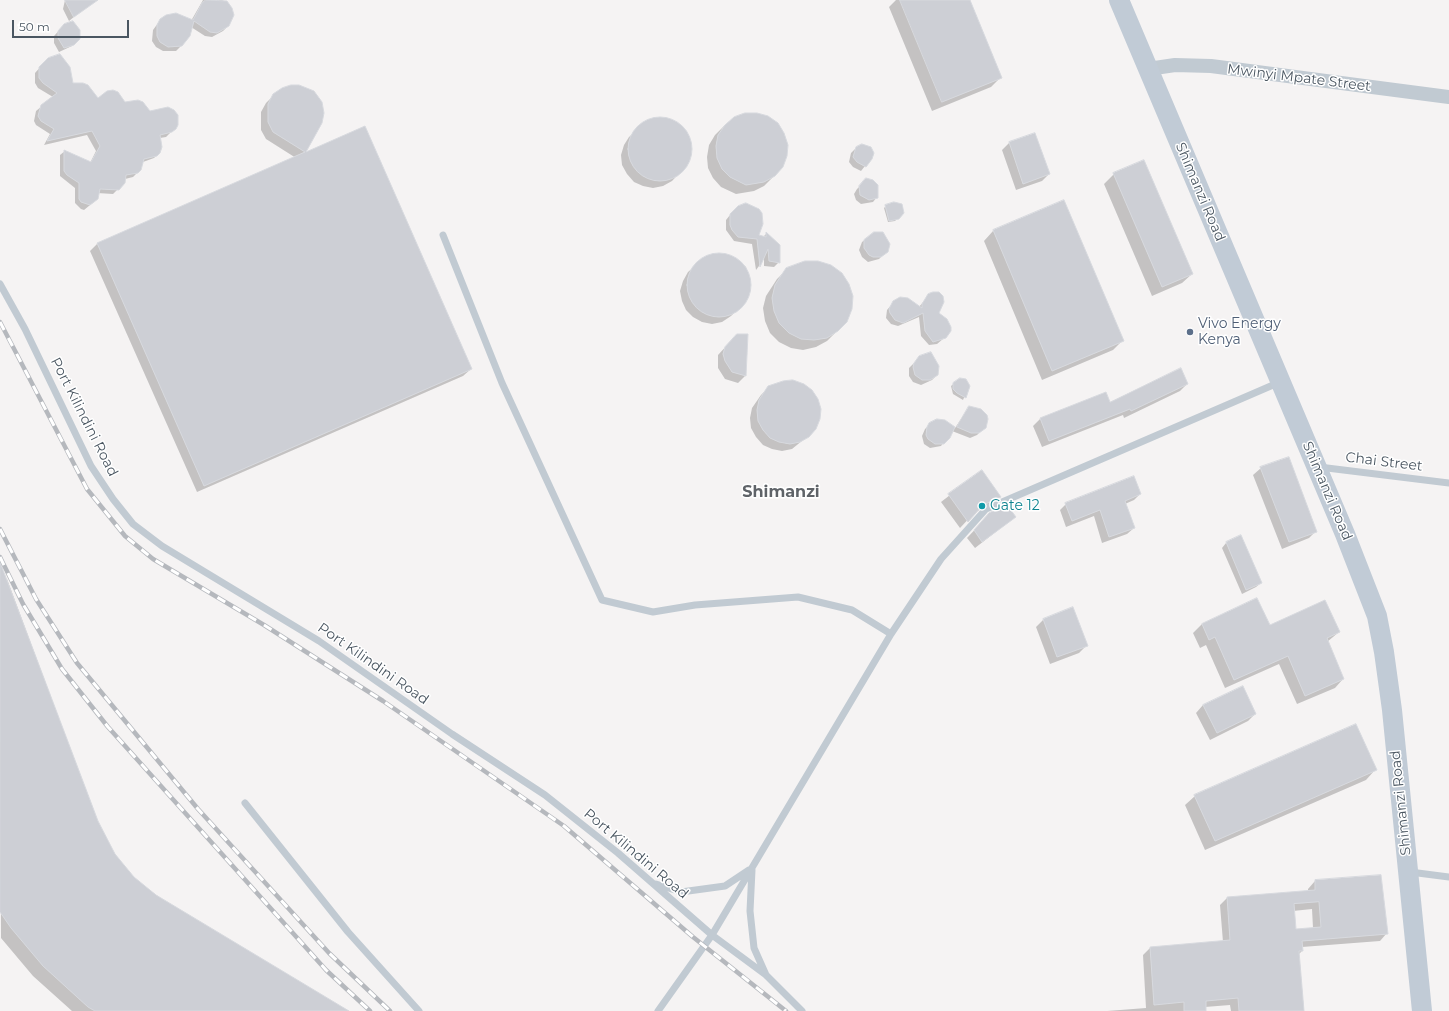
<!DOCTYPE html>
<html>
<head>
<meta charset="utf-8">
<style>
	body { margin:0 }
	#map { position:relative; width:1449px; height:1011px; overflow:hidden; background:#f5f3f3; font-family:Montserrat,sans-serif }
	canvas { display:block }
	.scale { position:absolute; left:12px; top:20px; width:117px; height:18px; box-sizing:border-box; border:2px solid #4a5661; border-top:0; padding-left:5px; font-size:12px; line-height:14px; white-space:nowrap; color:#4a5661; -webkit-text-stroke:3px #fff; paint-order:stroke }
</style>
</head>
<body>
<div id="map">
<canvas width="1449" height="1011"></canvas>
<div class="scale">50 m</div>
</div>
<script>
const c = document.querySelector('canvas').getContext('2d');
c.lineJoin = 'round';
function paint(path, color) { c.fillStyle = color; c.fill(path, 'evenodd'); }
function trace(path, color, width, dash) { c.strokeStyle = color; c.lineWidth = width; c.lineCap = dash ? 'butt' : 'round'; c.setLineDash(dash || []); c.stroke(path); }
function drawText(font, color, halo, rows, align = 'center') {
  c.font = font + ' Montserrat,sans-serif'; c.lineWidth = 3; c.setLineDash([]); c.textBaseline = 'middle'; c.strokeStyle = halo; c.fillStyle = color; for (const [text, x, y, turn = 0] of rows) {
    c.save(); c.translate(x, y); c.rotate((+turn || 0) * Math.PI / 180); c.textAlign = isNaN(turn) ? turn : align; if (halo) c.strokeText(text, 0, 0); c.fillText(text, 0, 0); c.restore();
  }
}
paint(new Path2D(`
	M65,0h23l-2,7 -17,14 -6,-12z
	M203,0h19l4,2 2,24 -5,5 -11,6 -7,-1 -14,-9 -10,19 -5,5h-13l-7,-4 -4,-6 1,-11 8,-11 30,2z
	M896,0h73l32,77 -10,10 -59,24 -43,-104z
	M64,25l13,17 -5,4 -13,6 -5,-9v-7z
	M43,64l55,36 26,4 25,8 15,-4 10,3 4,9 -3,8 -9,9 -6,1 -1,15 -5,5 -11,4 -3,8 -7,7 -8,2 -1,4 -11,11 -16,-1 -2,8 -11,9 -3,-1 -6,-6v-15l-15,-12v-21l5,-4 25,12 6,-12 -9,-16 -43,10 6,-11 -14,-9 -2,-4 2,-10 17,-14 -15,-9 -3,-5v-10z
	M274,95l47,28 -17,31 167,215 -8,7 -266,116 -107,-241 7,-7 199,-86 -30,-19 -5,-9v-18l5,-9z
	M654,119h11l9,3 8,6 6,8 3,10 -1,10 -3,9 -15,16 -9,5 -10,2 -10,-2 -9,-4 -7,-8 -5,-9 -1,-10 3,-10 5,-8 16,-15z
	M725,125l49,51 -10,10 -10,5 -18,3 -15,-7 -8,-9 -5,-10 -1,-11 2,-12 6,-10z
	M1035,134l14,40 -7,7 -26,9 -14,-40 7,-7z
	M865,145l5,3 -5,18 -4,5 -8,-4 -4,-5 2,-9 5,-5z
	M1114,174l78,100 -10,9 -30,13 -48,-112z
	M867,179l9,4 2,6 -1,8 -4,5 -12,2 -5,-4 -2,-6 3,-5z
	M1064,202l58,139 -9,9 -71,30 -58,-139 9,-10z
	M899,203l4,4v6l-8,8 -7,1 -4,-14 2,-2z
	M734,210l24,26 5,1 3,-3 13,28 -5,5 -10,-1v-10l-5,10 -3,4 -4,-26 -18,-3 -8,-11v-10z
	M874,233l10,21 -5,5 -11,3 -6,-5 -3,-7 3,-8z
	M724,254l9,3 13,10 4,15 -1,10 -3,9 -15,15 -9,6 -10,2 -10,-2 -9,-5 -7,-7 -4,-9 -2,-10 3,-10 5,-9 16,-14 9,-3z
	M787,269l50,62 -10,10 -11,6 -13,3 -12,-2 -12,-6 -9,-9 -5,-12 -2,-13 3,-12 11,-17z
	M929,295l9,18 5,26 -6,5 -8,1 -8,-9 -2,-19 -21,9 -7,-2 -5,-6 1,-8 5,-6 27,3z
	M747,335l-2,41 -7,7 -13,-4 -7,-11v-13l12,-13z
	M915,362l22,13 -5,5 -11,5 -8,-3 -4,-6v-8z
	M958,380l11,6 -6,14 -10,-6 -2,-8z
	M1187,384l-7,7 -56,27 -1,-3 -81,32 -9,-21 7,-7z
	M769,387l39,49 -16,13 -10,2 -10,-2 -9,-4 -7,-8 -5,-9 -1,-10 2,-10 9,-13z
	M969,407l13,23 -5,5 -7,3 -18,-7 -11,15 -11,2 -6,-4 -2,-8 3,-7 5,-5 15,-3 10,7z
	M1261,468l55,63 -7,7 -27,11 -29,-74z
	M981,471l19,26 -7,7 -18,8 -15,16 -19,-26z
	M1140,494l-6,6 -9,4 9,24 -7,6 -25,9 -8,-27 -28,11 -6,-17 6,-6z
	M1015,517l-40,31 -8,-10 15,-16z
	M1241,537l20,46 -5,4 -14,7 -20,-46 4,-5z
	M7,579l90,242 18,33 18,24 37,27 177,106h-275l-39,-35 -32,-38 -1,-357z
	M1256,599l13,27 70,6 -12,10 16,37 -8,9 -38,16 -18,-40 -54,24 -19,-43 -6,3 -7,-15 9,-9z
	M1073,609l13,37 -7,7 -29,11 -14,-37 7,-7z
	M1203,705l52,9 -7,7 -38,19 -14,-27z
	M1375,770l-9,10 -161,70 -20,-45 10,-9z
	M1315,881l72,52 -7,8 -78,6v4l-3,3 5,57h-73l-1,-6 -25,2v4h-98l39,-3 -3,-53 7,-7 73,-6 -3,-37 7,-7 81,-7v-2zM1312,909l1,19 -18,2 -2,-19z`), '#0003');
const building = new Path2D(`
	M65,0h33l-24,17z
	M206,0l21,1 5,7 2,7 -5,11 -12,7 -7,-1 -16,-11 -4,15 -8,10 -14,1 -8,-5 -3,-6v-11l3,-6 6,-4 10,-2 17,7 9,-17z
	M900,0h70l32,78 -60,24z
	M73,21l7,9v9l-6,6 -10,3 -6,-10v-7l6,-7z
	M60,54l10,13 3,16h10l5,2 10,13 9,-7 6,-1 5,2 7,10 13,-2 5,2 7,9 18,-4 6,3 4,5v10l-2,4 -4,3 -12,3 2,12 -2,6 -3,3 -13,3 -3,11 -3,3 -12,2 -1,8 -6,7 -19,-1 -2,10 -8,6 -9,-3 -2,-3v-16l-12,-8 -3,-4v-21l27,12 9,-16 -8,-15 -45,10 7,-12 -13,-8 -3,-5 3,-11 16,-12 -14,-10 -4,-5v-11l9,-9z
	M291,85h8l15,6 8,11 2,11 -2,10 -16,29 59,-26 107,243 -268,117 -107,-243 208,-91 -32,-20 -5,-10v-18l5,-10 9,-6z
	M745,113h12l11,3 10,7 6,10 4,12 -1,11 -4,11 -8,9 -11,6 -18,3 -16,-8 -8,-8 -5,-11 -1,-12 2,-11 7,-10 9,-8z
	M628 149a32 32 0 1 1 64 0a32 32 0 1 1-64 0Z
	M1035,133l15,41 -27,10 -14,-42z
	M862,144l9,3 3,6 -2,6 -6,8 -9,-5 -4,-5 3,-10z
	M1144,160l49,114 -31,13 -49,-114z
	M866,178l7,2 5,5v13l-9,2 -9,-5 -1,-9z
	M1064,200l60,141 -72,30 -59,-141z
	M894,202l8,2 2,9 -5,6 -10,2 -4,-16z
	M746,203l13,6 3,4 1,11 -4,11 7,2v-5l14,13v18l-11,-2 -1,-12 -8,18 -3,-28 -19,-2 -6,-7 -2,-5v-11l8,-8z
	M874,232h9l7,12 -2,8 -7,5h-8l-4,-2 -5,-7v-8z
	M687 285a32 32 0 1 1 64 0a32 32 0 1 1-64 0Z
	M805,261h13l13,4 11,8 7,11 4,12 -1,13 -5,13 -9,9 -11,7 -13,2 -13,-1 -12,-6 -10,-10 -5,-12 -2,-13 3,-13 11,-17z
	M933,292h6l4,4 1,6 -5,11 8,6 4,8v4l-5,7 -13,4 -8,-11 -2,-18 -20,10 -8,-3 -5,-7 -1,-4 4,-8 7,-4 8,1 14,10v-4l6,-10z
	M737,334h11l-2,42 -14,-4 -7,-11 -2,-7 2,-7z
	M931,352l8,14 -1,9 -8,5h-8l-7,-5 -2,-8 1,-4 5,-7z
	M1181,368l7,16 -57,27 -1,-2 -81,32 -9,-23 66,-26 4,10z
	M960,378l6,1 4,7 -4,12 -9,-5 -4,-4v-6z
	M793,380l11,4 8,6 6,9 3,10 -1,10 -4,10 -7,8 -9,5 -10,2 -11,-2 -9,-4 -7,-8 -5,-9 -1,-11 2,-10 9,-14 15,-5z
	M969,406l12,3 6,6 1,4 -2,9 -7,5h-8l-14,-6z
	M937,419l8,1 10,7 -5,11 -6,6h-9l-7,-5 -2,-4 1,-8 2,-4z
	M1289,457l28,75 -28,10 -29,-75z
	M982,470l19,27 -18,8 -15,17 -20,-28z
	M1134,476l7,18 -16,7 10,27 -26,9 -9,-27 -28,11 -7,-18z
	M1007,505l9,12 -34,25 -8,-12 15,-17z
	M1241,535l21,48 -16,7 -20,-48z
	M0,562l98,259 17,33 19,23 22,18 193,116h-254l-7,-4 -45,-41 -32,-38 -11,-16z
	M1257,598l13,27 55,-25 15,32 -13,6 17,41 -39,17 -17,-40 -54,24 -19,-43 -6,3 -7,-16z
	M1073,607l15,39 -31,11 -14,-38z
	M1243,686l13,28 -39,19 -14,-28z
	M1356,724l21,46 -162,71 -21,-46z
	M1381,875l7,59 -86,7 1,10h-4l5,60h-65l-1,-13 -32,3v10h-22v-9l-30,3 -4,-58 80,-7 -3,-43 88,-7v-10zM1319,902l2,25 -25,2 -2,-25z`);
paint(building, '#cdcfd5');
trace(building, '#d7d9de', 1);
trace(new Path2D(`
	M443,235l59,148 100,217 51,12 42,-7 103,-8 54,13 39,24
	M0,284l25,45 66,137 22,33 20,25 29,22 157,95 133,93 93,61 73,58 94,82 54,40 36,36
	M1319,467l130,16
	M245,803l103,129 71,79
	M752,870l-2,41 4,37 12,27
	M1410,872l39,5
	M656,884l25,8 44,-6 24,-16
	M658,1011l54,-76 179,-301 50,-75 45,-50 294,-127`), '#c1cad2', 7);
trace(new Path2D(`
	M1148,69l27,-4 36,1 238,31`), '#c1cad2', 14);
trace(new Path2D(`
	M1119,0l226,534 32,82 7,36 8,58 30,301`), '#c1cbd6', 20);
const rail = new Path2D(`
	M0,322l87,167 38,47 28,23 111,66 119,76 181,125 129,111 93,74
	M0,529l36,70 41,64 121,146 131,144 61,58
	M0,557l23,47 39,65 46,58 218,243 44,41`);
trace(rail, '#b5b8bd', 4.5);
trace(rail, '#fff', 3, [9]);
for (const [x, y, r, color] of [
	[1190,332,4,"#5c6f8a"],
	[982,506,4,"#0f9aa8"]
]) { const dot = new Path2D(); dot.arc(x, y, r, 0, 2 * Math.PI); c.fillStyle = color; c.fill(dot); trace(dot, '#fff', 1.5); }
drawText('14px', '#4a5661', '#fff', [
	["Mwinyi Mpate Street",1299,78,7],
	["Shimanzi Road",1200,192,67],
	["Port Kilindini Road",84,417,63],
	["Chai Street",1384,462,7],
	["Shimanzi Road",1327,491,67],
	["Port Kilindini Road",373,664,35],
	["Shimanzi Road",1401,803,-96],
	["Port Kilindini Road",636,854,40]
]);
drawText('14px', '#4e5e75', '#fff', [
	["Vivo Energy",1198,324],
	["Kenya",1198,340]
], 'left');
drawText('14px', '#0d838f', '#fff', [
	["Gate 12",990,506]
], 'left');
drawText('bold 16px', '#5f6368', '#fff', [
	["Shimanzi",781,492]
]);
</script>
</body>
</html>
